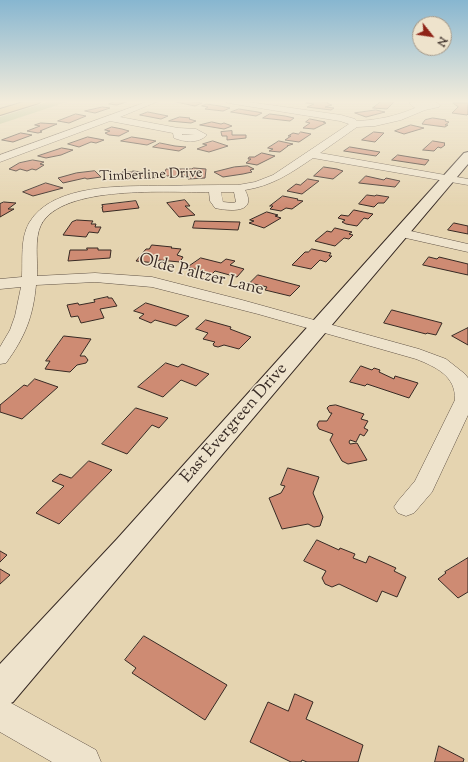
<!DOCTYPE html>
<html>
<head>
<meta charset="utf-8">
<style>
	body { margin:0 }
	#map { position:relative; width:468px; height:762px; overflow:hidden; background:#e5d4b0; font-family:"Sorts Mill Goudy",serif }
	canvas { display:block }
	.north { position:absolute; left:412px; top:16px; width:40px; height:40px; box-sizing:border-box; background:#eee3cc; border:1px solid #a59989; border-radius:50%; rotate:120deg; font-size:11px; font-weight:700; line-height:16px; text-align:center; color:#372a24 }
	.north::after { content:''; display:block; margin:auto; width:14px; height:18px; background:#8f2418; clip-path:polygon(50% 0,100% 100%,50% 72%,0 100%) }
</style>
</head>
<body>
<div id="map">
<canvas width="468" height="762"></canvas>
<div class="north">N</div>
</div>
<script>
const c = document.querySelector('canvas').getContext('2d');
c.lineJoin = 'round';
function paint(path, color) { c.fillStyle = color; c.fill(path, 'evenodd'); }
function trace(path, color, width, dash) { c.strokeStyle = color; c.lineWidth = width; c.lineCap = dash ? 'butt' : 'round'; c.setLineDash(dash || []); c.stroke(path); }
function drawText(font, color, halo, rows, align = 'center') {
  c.font = font + ' "Sorts Mill Goudy",serif'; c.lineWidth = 3; c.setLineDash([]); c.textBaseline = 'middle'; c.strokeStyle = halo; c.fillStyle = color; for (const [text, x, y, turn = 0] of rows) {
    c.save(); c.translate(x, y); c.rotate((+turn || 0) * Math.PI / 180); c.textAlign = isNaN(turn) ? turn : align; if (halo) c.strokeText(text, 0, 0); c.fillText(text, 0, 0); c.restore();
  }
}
paint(new Path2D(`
	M50,101h20l-70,23v-7z`), '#b0be8f');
const building = new Path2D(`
	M116,101h13l-12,4 -8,-1z
	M180,101h7l15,2 -7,3 -19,-4z
	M311,101l17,1 -1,1 5,2 -7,2 9,1 -3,2 -24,-3 7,-3 -8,-1z
	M382,101l12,1 -7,7 -14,-1z
	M453,103h15v11l-1,1 -15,-2 6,-6z
	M207,104l13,2 10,2 -7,3 -18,-2 3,-2 -6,-1z
	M103,107l7,1 -15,5 -10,-2z
	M239,109l19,3 4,1 -6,3 -25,-4z
	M376,110l9,2 -19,5 -11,-4z
	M148,112l20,4 -7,3 -21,-4z
	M76,114l10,2 -17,7 -11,-2z
	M270,114l15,2 9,2 -4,3 -27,-3z
	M180,117l10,1 -1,1 7,2 -5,2 -22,-2z
	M433,118l13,2 -1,1 4,1 -4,3h3l-3,2 -23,-3 3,-4z
	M310,119l15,3h-2l3,1 -12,6 -11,-1 7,-5 -4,-1z
	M212,122l9,2 3,-1 8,3 -8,3 -24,-4z
	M41,123l16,1 -17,7 2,1 -4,1 -11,-2 13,-5 -5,-1z
	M411,125l13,3 -20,6 -9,-3z
	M112,127l10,2 7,2 -10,5 -10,-1 -4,-2 5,-2 -5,-1z
	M232,131v4h14v3l-19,2v-4h-5l-1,-4z
	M301,132l10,2 -12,8 -14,-2 6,-4h-3l5,-3 5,1z
	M374,132l10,1 -9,9 -13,-2z
	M21,133l11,2 -19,7 -11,-2z
	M88,137l16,3 -8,3 -5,-1 -12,5 -11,-3z
	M132,137l13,2 11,2 -9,4 -26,-4z
	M213,141l15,5 -19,6 -12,-3 10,-4 -4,-1z
	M279,141l14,3 -6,2h1l-8,6 -11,-1 4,-2 -5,-1z
	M433,141l12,2 -1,1 1,1 -4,3 -3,-1 -4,4 -11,-1z
	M160,143l15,3 11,1 -7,4 -26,-4z
	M350,147l30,5 -4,4 -32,-5z
	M62,148l11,2 -12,5 -15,3 -8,-2z
	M262,153l13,3 -18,9 -11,-2 5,-4h-3l1,-2h5z
	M398,155l6,1 25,4 -4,5 -33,-5z
	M33,160l11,2 -4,2 4,1 -8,5 -4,-1 -5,2 -7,-2 -4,2 -7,-2 10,-6z
	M248,166l6,3 -4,1 2,2 -9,2 -20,3 -9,-5 20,-5z
	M324,167l13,2 6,2 -10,8 -19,-3z
	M194,168l12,1 -1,9 -17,1v-3h-24l2,-7h25z
	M95,171l6,6 -14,2 -2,-1 -22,5 -5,-5 18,-5z
	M133,171l8,1h15l-1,5 -36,2 3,-7h11z
	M366,176l18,4 2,-2 14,3 -5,6 -36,-4z
	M308,179l11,2 -17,13 -15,-3 9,-7 4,1z
	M46,183l17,5 -30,8 -10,-4z
	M367,195l8,1 1,-1 13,2 -5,6h-6l-4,4 -15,-3z
	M283,196l15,3 -1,1 6,1 -11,8 -6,-1 -5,3 -11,-2 3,-3h-3z
	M185,200l5,6h-5l10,9 -16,2 -12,-14z
	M136,201l3,7 -36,4 -1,-5h1l-1,-2z
	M4,202l12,1 -8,6h6l-14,8v-13z
	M354,210l19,4 -5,5 -4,-1 -7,8 -11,-2 -4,-2 3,-2 -7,-2 3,-3 7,1z
	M267,212l11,3 -3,1 6,2 -17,10 -15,-5 5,-2 -4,-1z
	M77,220l16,1 -2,3h5l-1,3h6l-3,6 -9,-1 -3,5 -23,-2 9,-13z
	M195,221l45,1 -2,8 -45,-2z
	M454,223l14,3v8l-20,-4z
	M335,228l17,4 -3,2 4,1 -4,4 -5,-1 -9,8 -20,-5 12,-10 4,1z
	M152,245l20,2 -1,1 10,1 -4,6 6,2 -3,5 -21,-2 -3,3 -20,-2 10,-12h3z
	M87,248h11v2h13l-1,8 -42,3 2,-11h17z
	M312,249l19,4 -2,3h3l-6,6 -6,-2 -9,9 -19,-4 13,-13h3z
	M429,257l8,2 2,-2 29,7v11l-45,-10z
	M201,258l20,5 5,-4 9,2 -5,4 14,4 -7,8 -22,-6 -3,3 -24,-7z
	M258,275l42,11 -10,10 -25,-6 2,-3 -17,-4z
	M108,297v1h4l5,8 -17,3 4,9 -23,5 -3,-7 -7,1 -4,-12 11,-2 1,2 16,-3 -1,-2z
	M146,303l43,13 -13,10 -21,-6 -4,3 -12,-5 5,-4 -10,-3z
	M392,310l50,13 -6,12 -9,-2 -1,1 -42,-11z
	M206,320l25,7 -1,2 21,8 -12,12 -15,-4 -6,2 -4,-1 -1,-2 2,-2 -12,-3 5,-6 -12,-4z
	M468,328v17l-16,-9z
	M64,336l27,3 -11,17h5l3,4 -2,3 -9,2 -7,7 -25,-3 5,-8h-4z
	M166,363l12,4 4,-3 27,10 -13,12 -15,-6 -18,17 -25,-10z
	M361,366l11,4 2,-2 6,2 -1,2 15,7 1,-3 23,7 -9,15 -42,-14 -2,2 -15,-4z
	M35,379l23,8 -36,32 -22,-7v-7l24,-20 3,1z
	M336,405l28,9 -3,5 7,2 -4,7 4,2 -4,6 -4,-2 -4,8 -6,-2 -1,2 1,2 7,-1 10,17 -19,4 -6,-3 -12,-21 3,-6 -14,-5 -2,-4 2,-4h8l5,-8h-2l-3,-5 2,-2z
	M136,408l32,10 -9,10 -7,-3 -25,29 -25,-10z
	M89,461l23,9 -53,54 -23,-11 28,-27 -12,-5 8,-7 11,4z
	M288,468l31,9 -6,16 10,24 -3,9 -6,1 -6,-3 -26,5 -13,-31 12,-5 4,-7 -4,-1z
	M317,540l22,10 1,-2 15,6 -2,4 13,5 3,-7 27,12 -2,3 12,6 -9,20 -15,-6 -5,11 -38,-18 -7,3 -7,-3 -3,-6 4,-7 -22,-10z
	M0,551l7,4 -7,7z
	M468,558v34l-10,6 -20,-19 8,-6 -1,-1z
	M0,569l10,6 -10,9z
	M144,636l83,49 -22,35 -73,-47 4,-5 -11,-8z
	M295,694l18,8 -7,17 57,26 -5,17h-51l-5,-2 -1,2h-10l-41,-20 18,-40 20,9z
	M439,746l25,13 -1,3h-28z`);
paint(building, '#ce8b73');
trace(building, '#372a24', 1);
const street = new Path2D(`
	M149,101h10l-39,16 58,11 18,1 11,6c-9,9 -23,7 -33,3l-1,-5 -63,-12 -110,41v-7zM182,135v-1l13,1z
	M224,101h18l99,14 14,4 2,2c21,-1 39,-5 58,-13l-6,-5c6,-5 25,-4 31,2l-1,2 -14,3 -24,10 -26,6 -18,1 -37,26 148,26v6l-155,-27c-22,15 -41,28 -68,32 13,24 -16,21 -30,18l-5,-7 -1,-9c-39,1 -147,-8 -168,33 -7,14 -3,35 -4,51l58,-3 57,4 90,23 177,49 27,10 19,15 3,4v37l-36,77 -18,21 -8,3 -8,-3 -4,-6 4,-6 17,-20 40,-81c1,-24 -19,-33 -39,-41l-158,-45 -106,-27 -57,-5 -59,3c-3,32 -11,52 -30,78l-6,1v-17l10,-17 5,-14 6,-29 -21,2v-10l22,-2c1,-17 -2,-38 7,-54 23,-40 96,-37 136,-37 24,-1 49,-1 73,-1l17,-3 18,-7 76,-51 -9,-3 -112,-18zM221,192h13l2,10 -3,1 -10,-1z
	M402,229l66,15v8l-71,-16 -2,-3 2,-3z
	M0,698l11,5 85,47 5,12h-49l-52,-30z`);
const secondary = new Path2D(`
	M468,152v12l-455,538 -13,6v-44l117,-125 347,-386z`);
const highway = new Path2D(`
	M27,101h14l-2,2 -39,12v-6z`);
trace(street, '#625447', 1);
trace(secondary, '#372a24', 2);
trace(highway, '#372a24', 2);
paint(street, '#eee3cc');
paint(secondary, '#eee3cc');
paint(highway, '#e2ba78');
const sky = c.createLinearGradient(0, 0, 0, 207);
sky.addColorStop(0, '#87b6d0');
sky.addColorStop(0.49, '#f3ecdb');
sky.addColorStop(1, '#f3ecdb00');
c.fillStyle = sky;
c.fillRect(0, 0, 468, 207);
drawText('14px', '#372a24', '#eee3cc', [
	["Timberline Drive",151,176,-2]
]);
drawText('17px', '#372a24', '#eee3cc', [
	["Olde Paltzer Lane",201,276,14],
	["East Evergreen Drive",235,424,-49]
]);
</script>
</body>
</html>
